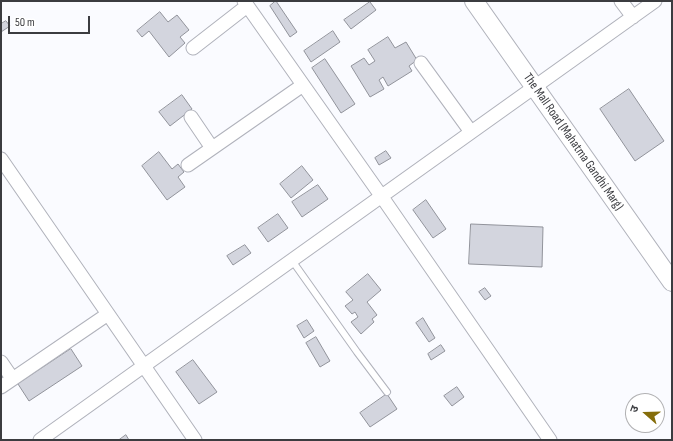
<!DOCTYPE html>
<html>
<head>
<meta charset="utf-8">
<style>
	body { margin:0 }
	#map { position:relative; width:673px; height:441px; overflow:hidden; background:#fafbff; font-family:"Sofia Sans Condensed","Noto Sans Devanagari",sans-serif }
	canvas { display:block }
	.frame { position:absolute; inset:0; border:2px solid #3b3c40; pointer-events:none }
	.north { position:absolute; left:625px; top:393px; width:40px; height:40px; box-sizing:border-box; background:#fff; border:1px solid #b1b1b3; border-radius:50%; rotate:290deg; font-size:11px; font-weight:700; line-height:16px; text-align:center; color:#3b3c40 }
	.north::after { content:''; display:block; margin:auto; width:14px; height:18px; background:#856d0a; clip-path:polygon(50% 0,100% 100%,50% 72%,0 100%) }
	.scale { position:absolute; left:8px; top:16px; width:82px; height:18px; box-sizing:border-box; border:2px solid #3b3c40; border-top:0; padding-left:5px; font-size:12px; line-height:14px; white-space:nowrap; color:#3b3c40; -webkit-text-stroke:3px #fff; paint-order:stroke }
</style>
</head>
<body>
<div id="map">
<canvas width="673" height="441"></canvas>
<div class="frame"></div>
<div class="north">उ</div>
<div class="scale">50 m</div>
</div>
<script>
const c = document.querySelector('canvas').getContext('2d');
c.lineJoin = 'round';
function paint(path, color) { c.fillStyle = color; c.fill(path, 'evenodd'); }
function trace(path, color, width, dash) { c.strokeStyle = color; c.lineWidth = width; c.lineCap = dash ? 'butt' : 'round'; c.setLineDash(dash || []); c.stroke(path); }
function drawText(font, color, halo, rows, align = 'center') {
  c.font = font + ' "Sofia Sans Condensed",sans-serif'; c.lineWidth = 3; c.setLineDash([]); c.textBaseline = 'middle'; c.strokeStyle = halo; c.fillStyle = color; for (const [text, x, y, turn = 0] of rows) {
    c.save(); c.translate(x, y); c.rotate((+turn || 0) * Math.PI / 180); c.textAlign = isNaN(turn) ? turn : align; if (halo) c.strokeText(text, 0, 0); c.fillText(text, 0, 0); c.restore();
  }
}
const building = new Path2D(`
	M276,1l21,31 -7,5 -20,-31z
	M370,2l6,8 -25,19 -7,-9z
	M160,12l8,10 9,-7 12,15 -9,7 5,6 -16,14 -20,-26 -7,6 -5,-6z
	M6,21l4,5 -9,6v-8z
	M333,31l7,11 -29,20 -7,-11z
	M388,37l7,11 11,-6 11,18 -8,6 3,5 -24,15 -5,-9 -4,3 5,9 -14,8 -19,-31 13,-8 5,7 6,-4 -7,-11z
	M325,59l30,45 -14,9 -29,-45z
	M629,89l35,52 -29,20 -35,-52z
	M182,95l10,14 -22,17 -11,-14z
	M386,151l5,7 -12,7 -4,-7z
	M159,152l13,17 6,-5 6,8 -6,5 7,10 -18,13 -25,-34z
	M302,166l11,14 -22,18 -11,-14z
	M318,185l10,14 -26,18 -10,-15z
	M426,200l20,29 -13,9 -20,-28z
	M278,214l10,14 -20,14 -10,-14z
	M471,224l72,3 -1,40 -73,-3z
	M245,245l6,8 -18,12 -6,-9z
	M368,274l13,16 -14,12 10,13 -5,4 2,3 -13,12 -10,-12 7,-5 -3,-5 -3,2 -7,-8 8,-6 -7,-8z
	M485,288l6,8 -6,4 -6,-8z
	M423,318l12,20 -6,4 -13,-19z
	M307,320l7,11 -10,7 -7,-12z
	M316,337l14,24 -10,6 -14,-24z
	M441,345l4,6 -14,9 -3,-6z
	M71,349l11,17 -53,35 -11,-17z
	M193,360l24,32 -18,12 -23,-32z
	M457,387l7,10 -12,9 -8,-10z
	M387,394l10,15 -27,18 -10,-14z
	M126,435l3,5h-10z`);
paint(building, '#d3d5de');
trace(building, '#91939b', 1);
const lane = new Path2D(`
	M291,259l66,93 30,40`);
const street = new Path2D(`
	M244,1l138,196 168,243
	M621,1l12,16
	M193,48l54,-42
	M421,63l50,69
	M191,117l21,31
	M1,159l194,281
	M188,165l115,-80
	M1,362l11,16
	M1,387l107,-73
	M40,440l615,-439`);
const secondary = new Path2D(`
	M474,1l198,281`);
trace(lane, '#b0b2bb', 8);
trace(street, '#b0b2bb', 15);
trace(secondary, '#b0b2bb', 20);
trace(lane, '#fff', 6);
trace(street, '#fff', 13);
trace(secondary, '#fff', 18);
drawText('13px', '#3b3c40', '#fff', [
	["The Mall Road (Mahatma Gandhi Marg)",573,142,55]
]);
</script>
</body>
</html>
